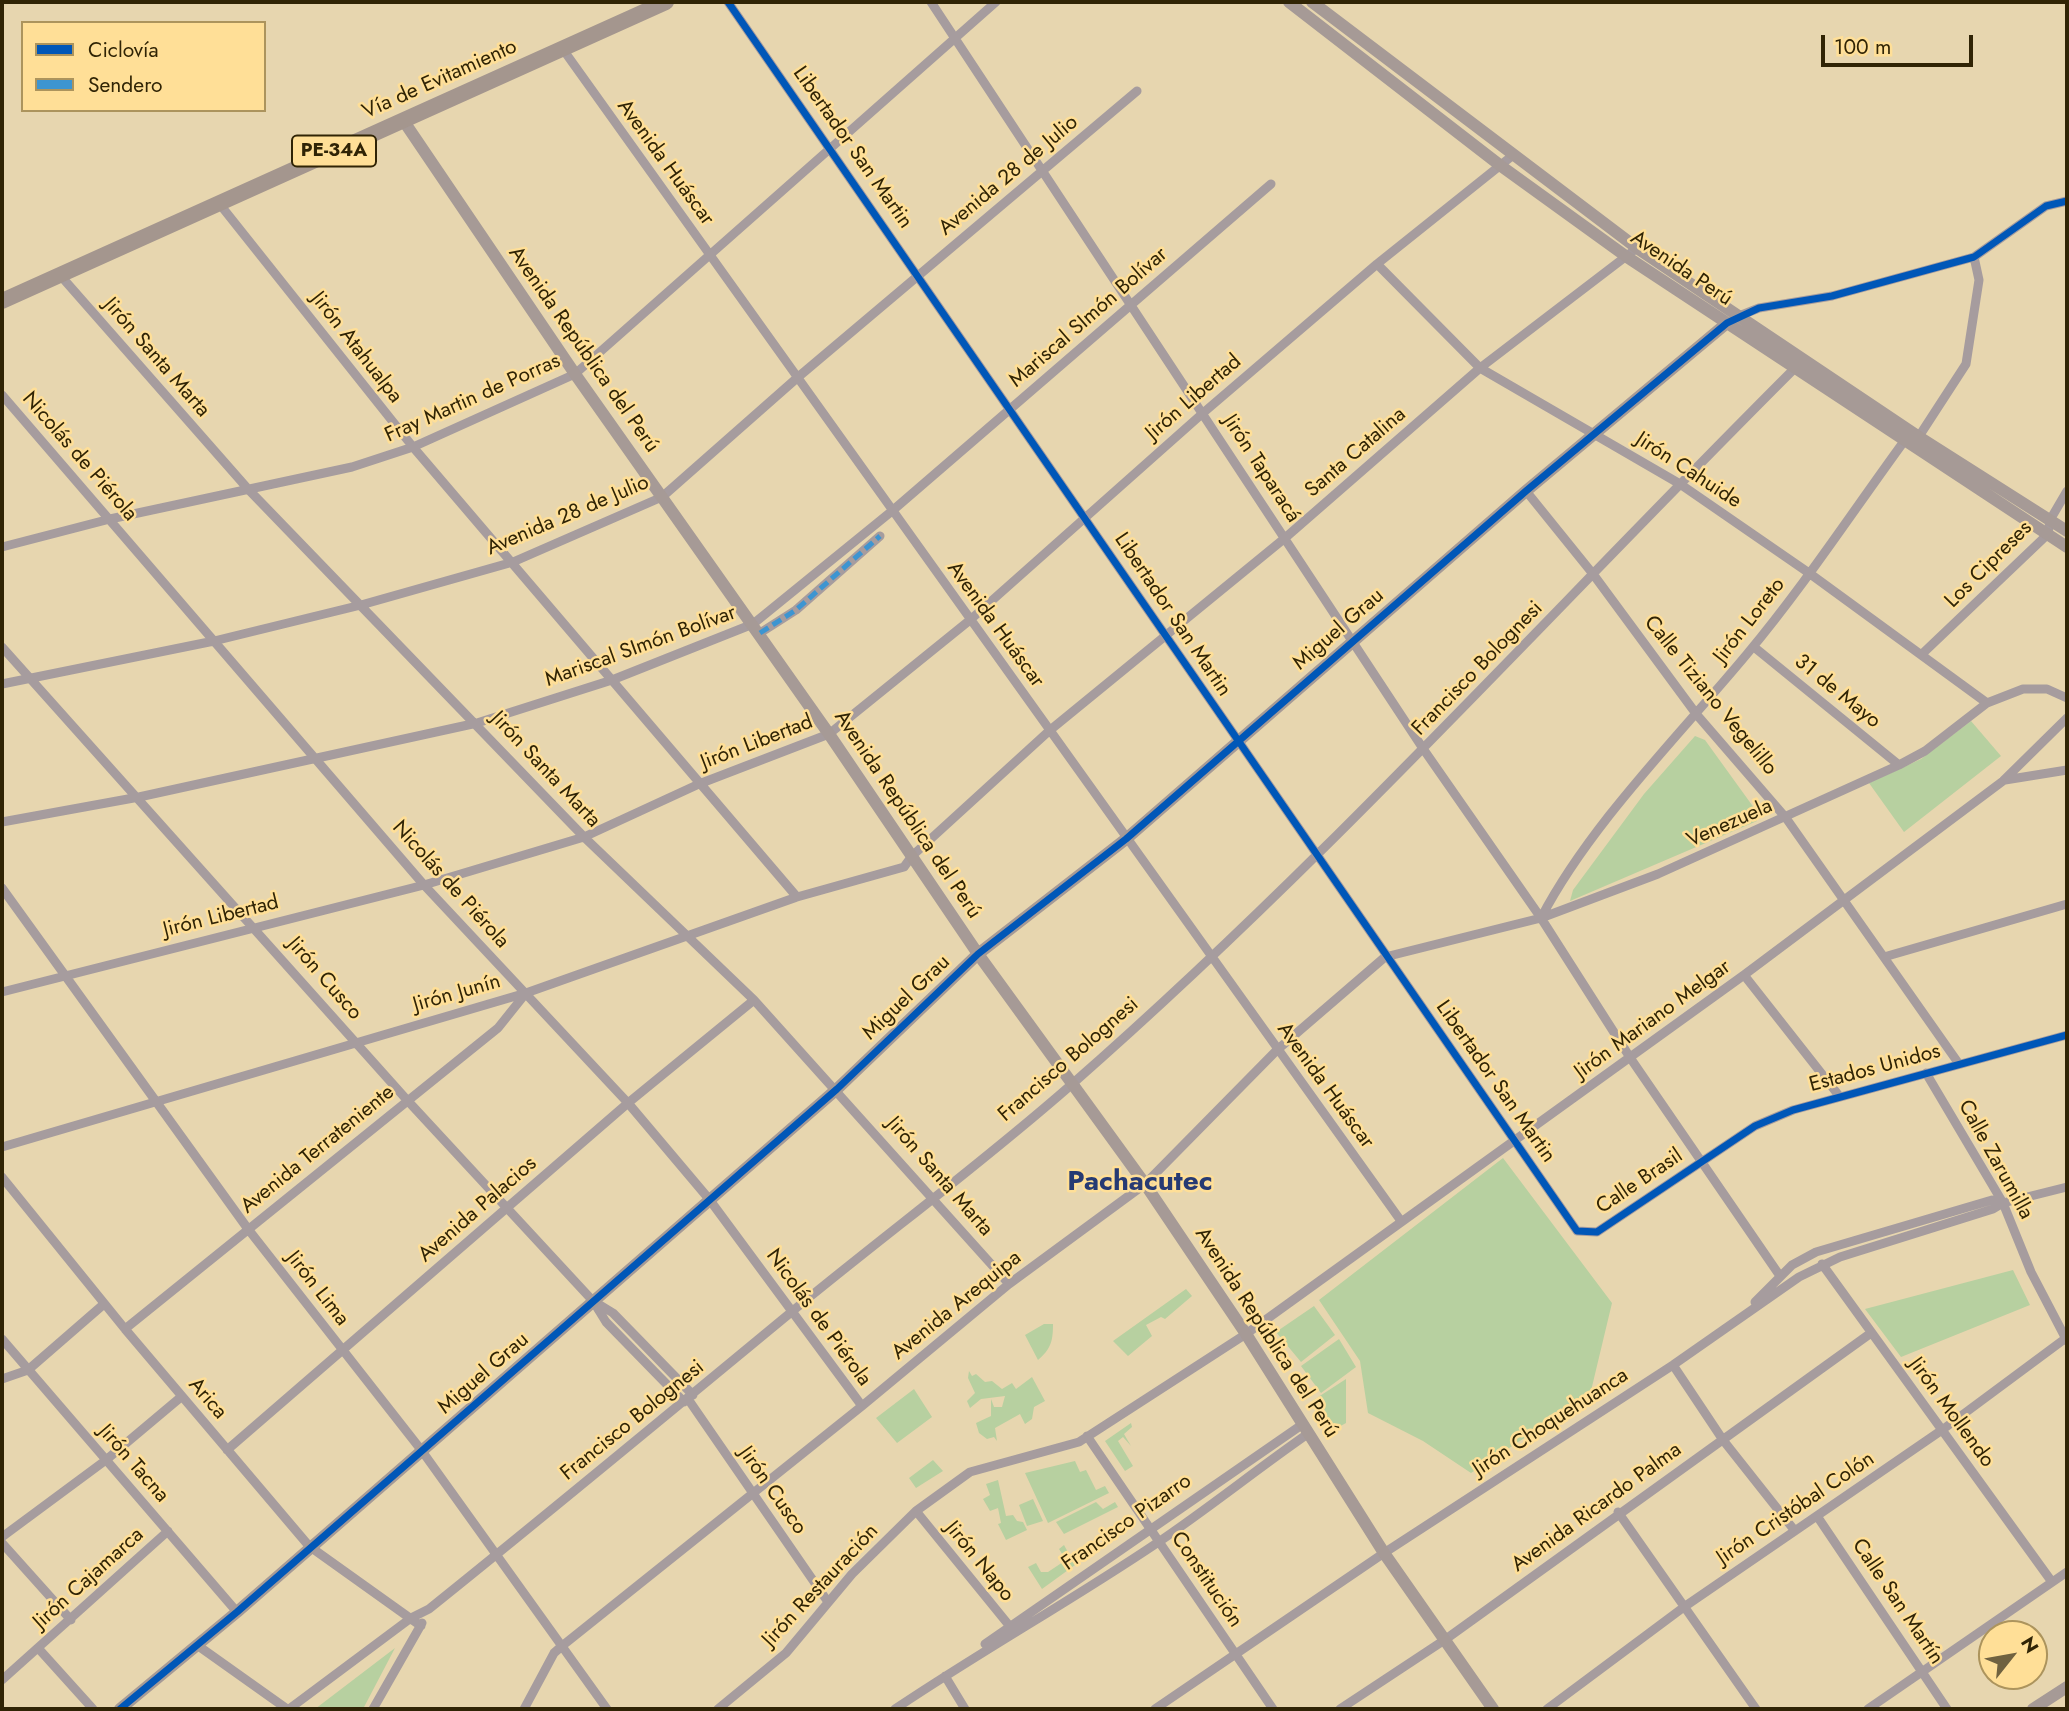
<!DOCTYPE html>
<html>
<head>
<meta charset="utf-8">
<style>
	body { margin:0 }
	#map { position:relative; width:2069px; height:1711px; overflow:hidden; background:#e7d6af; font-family:Jost,sans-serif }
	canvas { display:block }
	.frame { position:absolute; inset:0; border:4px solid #302405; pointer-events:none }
	.legend { position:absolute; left:21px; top:21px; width:245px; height:91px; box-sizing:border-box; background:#ffdf97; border:2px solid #ac945d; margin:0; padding:9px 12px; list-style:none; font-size:21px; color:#302405 }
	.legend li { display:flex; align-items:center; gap:14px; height:35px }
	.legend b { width:35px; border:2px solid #ac945d }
	.north { position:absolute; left:1978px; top:1620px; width:70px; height:70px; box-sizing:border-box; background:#ffdf97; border:2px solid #ac945d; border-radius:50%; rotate:59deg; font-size:19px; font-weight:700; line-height:28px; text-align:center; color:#302405 }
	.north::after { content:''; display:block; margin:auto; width:24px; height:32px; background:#706240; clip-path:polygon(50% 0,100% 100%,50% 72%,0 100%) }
	.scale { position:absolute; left:1821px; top:35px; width:152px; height:32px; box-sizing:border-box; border:4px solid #302405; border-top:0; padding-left:9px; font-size:21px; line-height:24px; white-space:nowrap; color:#302405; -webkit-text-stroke:5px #ffdf97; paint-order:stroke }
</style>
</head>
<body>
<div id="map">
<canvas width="2069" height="1711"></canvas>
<div class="frame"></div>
<ul class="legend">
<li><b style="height:9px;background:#0057b8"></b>Ciclovía</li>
<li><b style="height:9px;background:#3d95d1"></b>Sendero</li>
</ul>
<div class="north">N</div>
<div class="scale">100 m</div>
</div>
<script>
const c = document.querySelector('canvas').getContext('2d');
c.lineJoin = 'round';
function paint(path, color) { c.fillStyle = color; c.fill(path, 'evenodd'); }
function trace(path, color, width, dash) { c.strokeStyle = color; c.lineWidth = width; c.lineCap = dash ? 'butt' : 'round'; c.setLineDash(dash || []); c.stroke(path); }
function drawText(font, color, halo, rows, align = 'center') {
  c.font = font + ' Jost,sans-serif'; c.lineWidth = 5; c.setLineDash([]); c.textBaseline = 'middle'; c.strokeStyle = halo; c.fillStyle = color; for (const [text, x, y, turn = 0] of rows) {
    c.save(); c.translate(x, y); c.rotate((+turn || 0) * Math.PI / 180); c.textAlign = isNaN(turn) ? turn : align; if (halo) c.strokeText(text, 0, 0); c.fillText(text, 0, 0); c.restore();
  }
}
paint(new Path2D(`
	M1971,721l30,35 -97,76 -35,-49 52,-24z
	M1695,736l10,4 52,72v9l-187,80 3,-11 71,-96z
	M1503,1158l109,145 -22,92 -119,78 -48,-32 -55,-28 -8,-52 -41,-61z
	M2013,1270l17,35 -129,52 -36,-48z
	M1186,1289l6,7 -27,23 -4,-2 -15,8 6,11 -24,20 -15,-15z
	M1314,1306l21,29 -34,27 -25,-30z
	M1044,1324h9c0,17 -2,25 -15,36l-13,-25z
	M1339,1339l17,28 -35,26 -20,-27z
	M969,1371l3,5 4,-2 9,8 7,-1 10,8 10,-6 4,6 16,-12 13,24 -11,6 -2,12 -7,5 -5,-10 -25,14 2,13 -3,-4 -7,2 -8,-6 -3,-10 15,-7v-17l3,8h8l3,-11 -24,3 -11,9 -3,-7 8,-8 -7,-15z
	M1346,1379v44l-16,9 -18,-31z
	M914,1389l18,28 -35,26 -21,-25z
	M1131,1423l1,4 -8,7 7,12 -8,-9 -5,4 15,25 -8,5 -20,-30z
	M933,1460l10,11 -27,17 -7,-10z
	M1075,1461l5,11 6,-2 10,20 9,-4 4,7 -61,30 -23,-50z
	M998,1480l8,36 7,-1 4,6 6,1 4,8 -21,10 -8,-16 3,-1 -3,-15 -8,3 -7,-12 7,-4 -4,-11z
	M1033,1499l10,22 -16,5 -8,-21z
	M1096,1502l7,7 12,-7 3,5 -54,27 -8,-12z
	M1064,1545l11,20 -33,24 -14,-22 8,-4 5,9h7l18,-12 -7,-11z
	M395,1648l-32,61h-48z`), '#b7d0a0');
trace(new Path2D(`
	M728,2l849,1229 20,1 158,-106 38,-16 274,-75
	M931,2l493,748 117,168 90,141 149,217
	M562,48l839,1173
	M218,202l195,245 384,450
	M1377,264l103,104 200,116 129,89 178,130
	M60,275l188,214 336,348 170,163 255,284
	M1734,318l25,-10 73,-12 142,-39 72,-51 21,-5
	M2,395l422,490 204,218 81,96 153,207
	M1916,441l50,-77 13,-84 -5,-23
	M1526,491l67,83 104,141 89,103 173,246
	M2,547l108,-28 242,-52 61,-20 162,-73 421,-372
	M760,633l36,-23 84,-74
	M2,647l405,453 186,201 13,21 78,80
	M1754,647l145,118
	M1921,655l127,-121 2,-14 17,-29
	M2,684l212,-43 147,-36 152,-43 149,-65 135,-119 340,-287
	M2005,780l62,-10
	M2,822l137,-25 338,-74 135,-43 141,-56 139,-113 379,-327
	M2,888l246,341 174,222 185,258
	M1541,918c49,-94 138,-182 206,-264 57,-68 106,-143 158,-214
	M1884,957l183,-53
	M1744,975l96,122
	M2,992l422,-107 160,-48 115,-53 130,-50 141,-114 233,-207 174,-149 135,-108
	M1926,1073l77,130 28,69 36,69
	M2,1147l524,-154 271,-96 107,-30 8,-11 137,-125 236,-193 195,-170 157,-120
	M2,1177l123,152 184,217 112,80
	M1822,1264l230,318
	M595,1302l18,11 80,82
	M1755,1302l37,-37 24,-13 176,-52 11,3
	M125,1329l373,-301 28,-35
	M2,1339l235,273
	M1673,1365l50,75 72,91
	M2,1379l26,-9 76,-66
	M688,1399l140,203
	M1087,1436l186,273
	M227,1450l401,-347 126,-103
	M916,1511l96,118
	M1618,1512l138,197
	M1817,1516l130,193
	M2,1537l104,-77 75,-63
	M2,1543l69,77
	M985,1644l318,-220
	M197,1645l90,64
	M38,1648l55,61
	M945,1676l20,33
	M2,1680l166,-149
	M289,1709l122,-91 18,-9c121,-97 240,-196 360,-295 93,-77 191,-149 282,-229 257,-225 485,-479 727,-720
	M373,1709l49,-86
	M524,1709l30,-56 8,-7 300,-240 147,-122 136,-100 132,-134 108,-93 156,-39 117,-44 241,-109 26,-14 62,-48 36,-14h24l20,9
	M718,1709l68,-56 66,-79 64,-63 54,-39 109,-30 167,-108 498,-359 259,-194 64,-63
	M895,1709c86,-58 176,-108 262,-166 52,-35 100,-74 152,-110
	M1155,1709l229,-156 289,-188 126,-88 41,-20 153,-48 10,-6 64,-16
	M1340,1709l106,-70 425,-306
	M1547,1709l137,-102 258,-177 124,-92
	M1868,1709l199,-137`), '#a69c9e', 9);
trace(new Path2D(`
	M1289,2l212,164 126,91 440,290
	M1312,2l325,246 282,189 148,94
	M403,120l172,254 254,360 149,220 167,230 101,150 138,219 109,156
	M120,1709l117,-97 600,-523 141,-135 148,-115 400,-348 201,-168
	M2033,1709l34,-22`), '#a69a96', 12);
trace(new Path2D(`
	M2,301l664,-299`), '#a4968e', 16);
trace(new Path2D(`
	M760,633l36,-23 84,-74`), '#3d95d1', 5, [10, 5]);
trace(new Path2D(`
	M728,2l849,1229 20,1 158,-106 38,-16 274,-75
	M120,1709l117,-97 600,-523 141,-135 148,-115 400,-348 201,-168 32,-15 73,-12 142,-39 72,-51 21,-5`), '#0057b8', 7);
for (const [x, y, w] of [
	[334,151,84]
]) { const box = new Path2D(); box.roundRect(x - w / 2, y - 15.5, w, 31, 5); c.fillStyle = '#ffdf97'; c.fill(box); trace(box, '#302405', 2); }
drawText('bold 19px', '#302405', null, [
	["PE-34A",334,151]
]);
drawText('21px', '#302405', '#ffdf97', [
	["Vía de Evitamiento",440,80,-24],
	["Libertador San Martin",852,148,55],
	["Avenida Huáscar",665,163,54],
	["Avenida 28 de Julio",1009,176,-40],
	["Avenida Perú",1681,269,34],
	["Mariscal SImón Bolívar",1089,318,-41],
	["Jirón Atahualpa",356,348,52],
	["Avenida República del Perú",583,350,55],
	["Jirón Santa Marta",156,358,49],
	["Jirón Libertad",1194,398,-41],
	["Fray Martin de Porras",473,399,-24],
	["Santa Catalina",1356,453,-41],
	["Nicolás de Piérola",79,457,49],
	["Jirón Taparacá",1261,469,57],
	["Jirón Cahuide",1688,471,33],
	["Avenida 28 de Julio",568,516,-23],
	["Los Cipreses",1989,565,-45],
	["Libertador San Martin",1172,615,56],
	["Jirón Loreto",1750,621,-52],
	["Avenida Huáscar",995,625,54],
	["Miguel Grau",1339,630,-41],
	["Mariscal SImón Bolívar",641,647,-20],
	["Francisco Bolognesi",1478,669,-46],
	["31 de Mayo",1837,692,39],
	["Calle Tiziano Vegelillo",1710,696,51],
	["Jirón Libertad",757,743,-21],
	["Jirón Santa Marta",545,770,47],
	["Avenida República del Perú",907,815,56],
	["Venezuela",1730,824,-24],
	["Nicolás de Piérola",450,885,48],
	["Jirón Libertad",221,917,-14],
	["Jirón Cusco",324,979,49],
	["Jirón Junín",457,994,-16],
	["Miguel Grau",907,998,-44],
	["Jirón Mariano Melgar",1653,1020,-36],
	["Francisco Bolognesi",1069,1060,-41],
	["Estados Unidos",1875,1069,-15],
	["Libertador San Martin",1495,1082,55],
	["Avenida Huáscar",1325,1086,54],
	["Avenida Terrateniente",318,1150,-39],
	["Calle Zarumilla",1995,1160,61],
	["Jirón Santa Marta",939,1177,49],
	["Calle Brasil",1640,1182,-34],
	["Avenida Palacios",478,1210,-41],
	["Jirón Lima",317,1289,52],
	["Avenida Arequipa",957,1306,-39],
	["Nicolás de Piérola",818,1318,54],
	["Avenida República del Perú",1266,1333,57],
	["Miguel Grau",484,1374,-41],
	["Arica",207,1399,49],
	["Jirón Mollendo",1951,1413,54],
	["Francisco Bolognesi",633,1421,-39],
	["Jirón Choquehuanca",1551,1423,-33],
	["Jirón Tacna",133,1464,49],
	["Jirón Cusco",772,1491,55],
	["Avenida Ricardo Palma",1597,1508,-36],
	["Jirón Cristóbal Colón",1796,1509,-34],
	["Francisco Pizarro",1127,1523,-35],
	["Jirón Napo",979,1562,51],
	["Jirón Cajamarca",89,1579,-42],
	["Constitución",1206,1580,56],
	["Jirón Restauración",821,1586,-47],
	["Calle San Martín",1897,1602,56]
]);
drawText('bold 28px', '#263a73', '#ffdf97', [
	["Pachacutec",1140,1183]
]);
</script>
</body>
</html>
